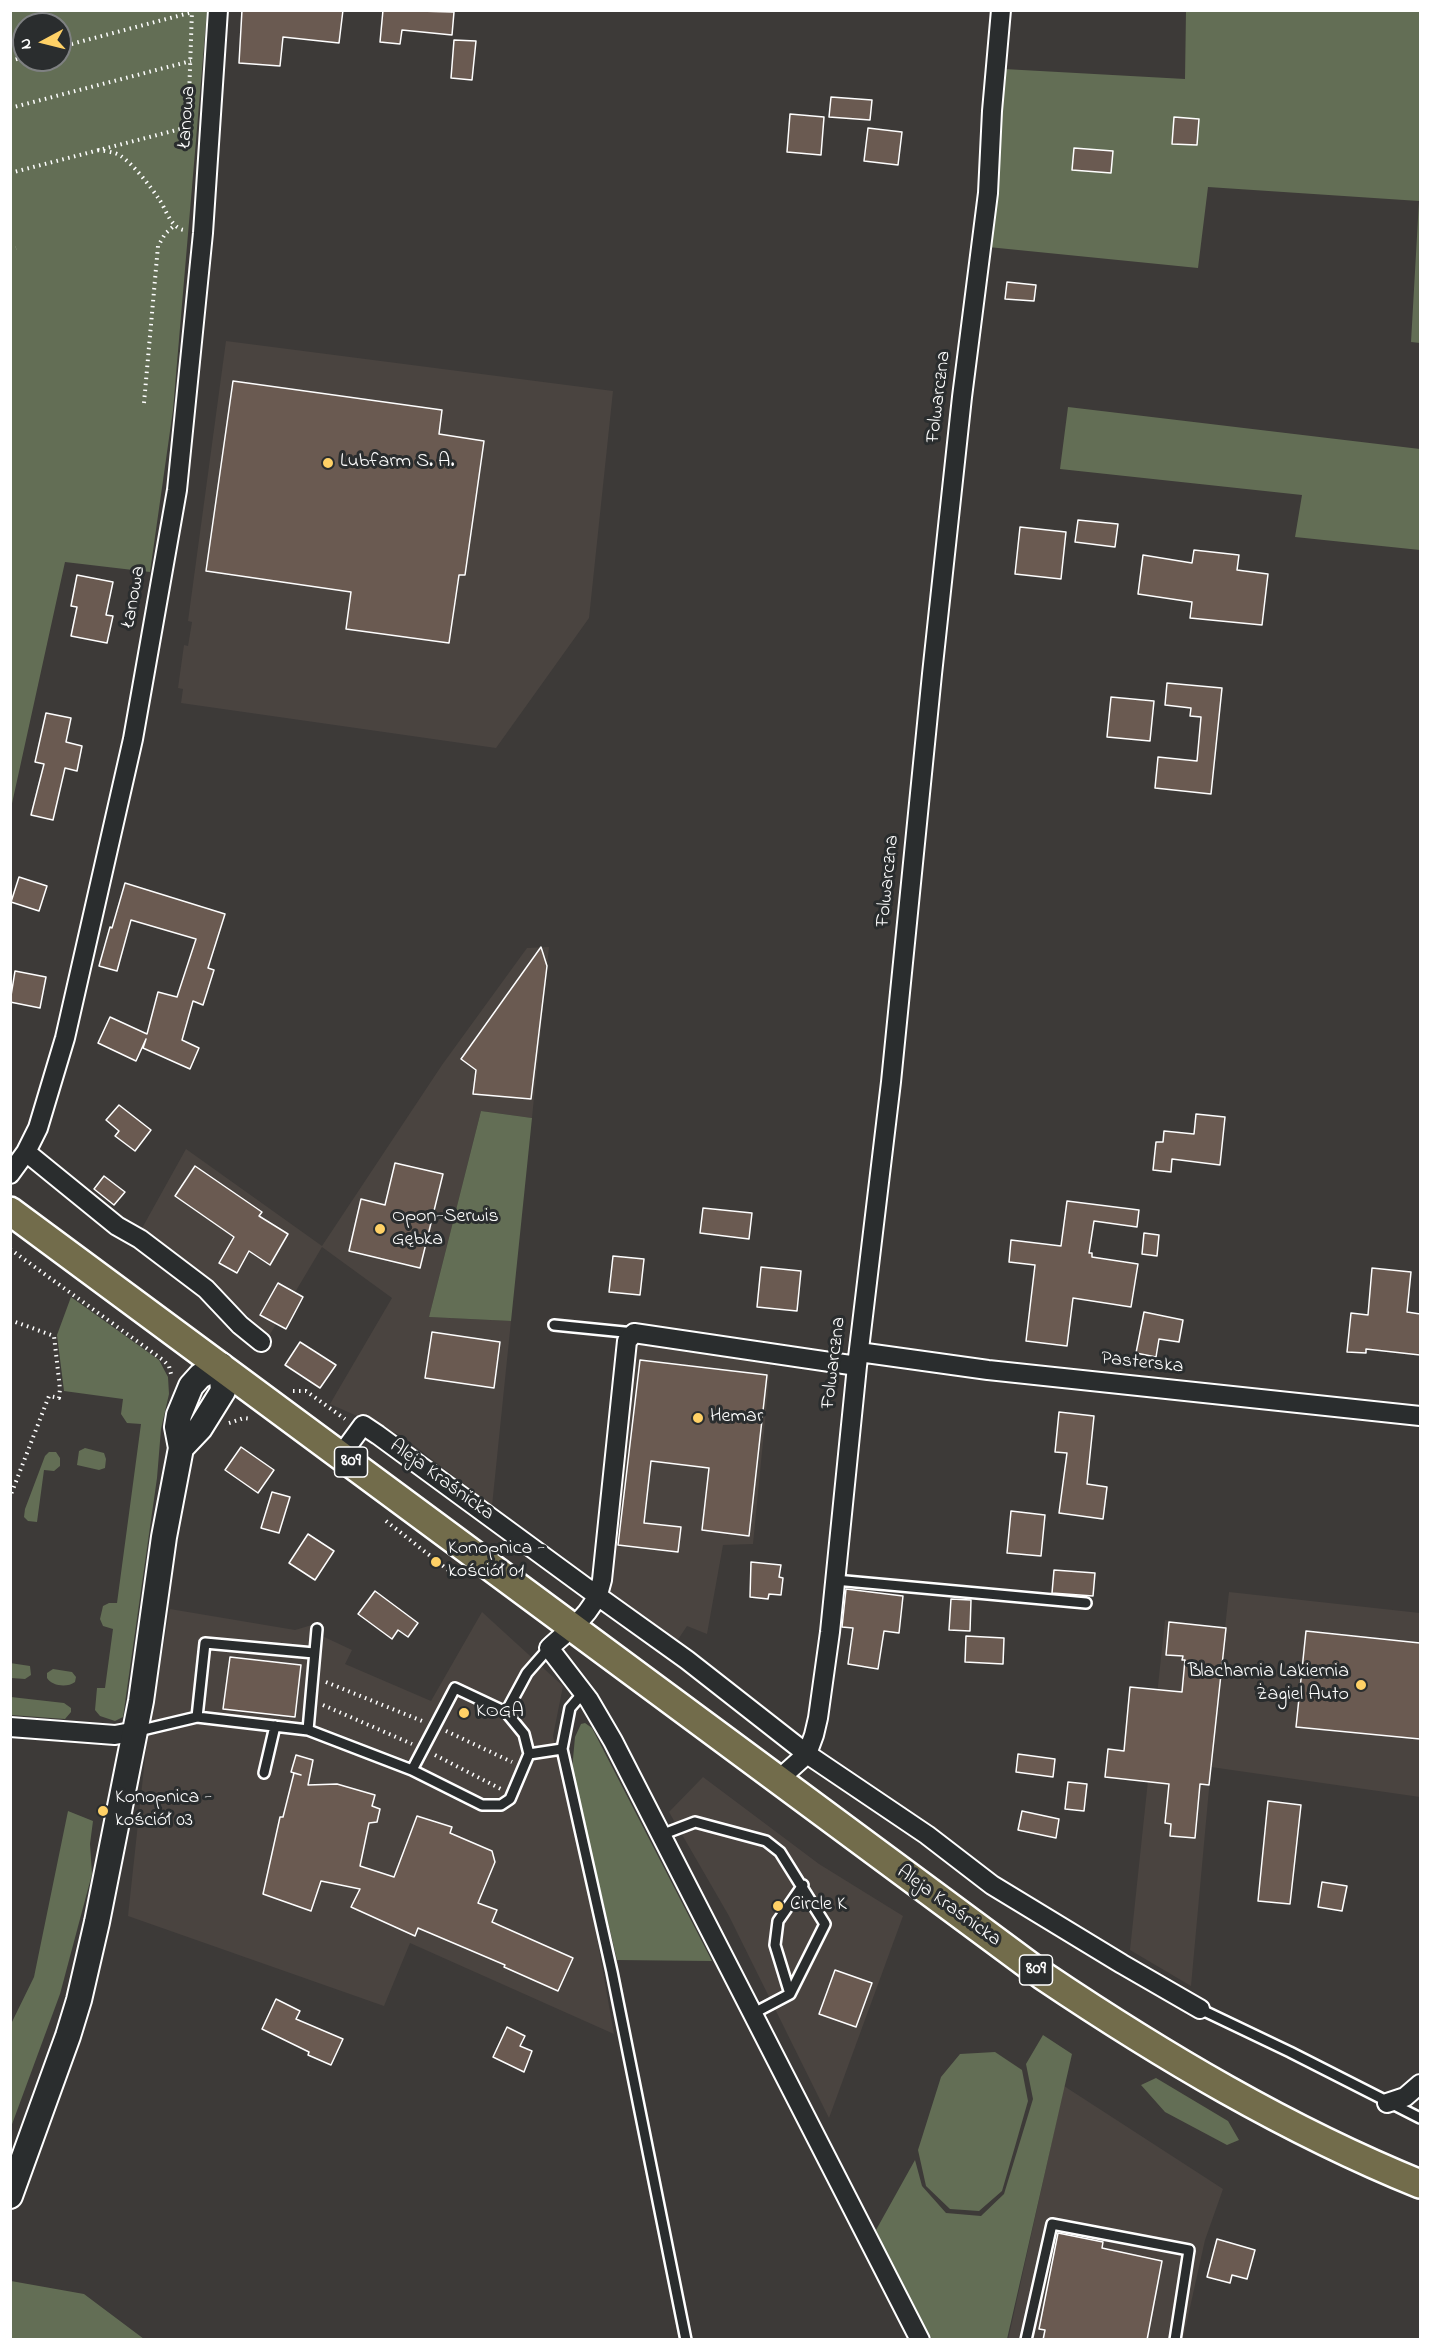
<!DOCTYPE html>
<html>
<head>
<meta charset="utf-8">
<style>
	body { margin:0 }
	#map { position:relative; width:1431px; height:2350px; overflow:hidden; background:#3d3a38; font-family:"Indie Flower",sans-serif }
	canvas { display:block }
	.frame { position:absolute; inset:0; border:12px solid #fff; pointer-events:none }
	.north { position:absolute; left:12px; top:12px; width:60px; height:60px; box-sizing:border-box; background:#2a2d2e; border:2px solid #7f8182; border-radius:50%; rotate:263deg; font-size:16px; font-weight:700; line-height:24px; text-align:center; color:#fff }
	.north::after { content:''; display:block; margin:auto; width:21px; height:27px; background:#ffd166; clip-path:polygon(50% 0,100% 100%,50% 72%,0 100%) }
</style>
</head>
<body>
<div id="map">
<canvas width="1431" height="2350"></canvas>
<div class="frame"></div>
<div class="north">N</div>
</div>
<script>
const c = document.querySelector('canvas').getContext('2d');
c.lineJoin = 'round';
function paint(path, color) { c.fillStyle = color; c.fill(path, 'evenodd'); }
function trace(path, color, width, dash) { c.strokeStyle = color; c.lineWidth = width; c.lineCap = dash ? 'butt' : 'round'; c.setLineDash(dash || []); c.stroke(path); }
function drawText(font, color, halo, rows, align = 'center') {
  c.font = font + ' "Indie Flower",sans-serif'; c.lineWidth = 6; c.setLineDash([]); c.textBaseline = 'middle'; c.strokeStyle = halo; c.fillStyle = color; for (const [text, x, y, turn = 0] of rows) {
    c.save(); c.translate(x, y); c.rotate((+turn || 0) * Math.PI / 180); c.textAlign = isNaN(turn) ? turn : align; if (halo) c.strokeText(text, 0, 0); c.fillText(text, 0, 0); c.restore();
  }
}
paint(new Path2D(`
	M226,341l387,50 -24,227 -93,130 -315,-45 2,-14 -5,-1 6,-43 4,1 4,-24 -4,-1z
	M549,947l-17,171 -51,-7 -52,206 82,4 -19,185 -90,-70 -72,-32 62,-106 -70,-51 -53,89 -46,-43 -82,-63 45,-81 136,97 120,-181 85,-117z
	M634,1344l137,16 -18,184 -30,1 -16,89 -20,-8 -10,15 -71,-50z
	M1229,1592l191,21v184l-209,-30 -20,219 -61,-36 35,-330 60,8z
	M170,1609l125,21 27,-8 -2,13 32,15 -7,14 86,37 51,-89 81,74 -10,50 32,134 29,164 -204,-91 -26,63 -256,-90 19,-176z
	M703,1777l116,87 84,52 -74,202 -100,-202 -60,-104z
	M1064,2086l159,103 -18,51 -22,99 -175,1z`), '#4a4440');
paint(new Path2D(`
	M11,10l196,1 -34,399 -23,162 -85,-10 -54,246zM24,24h36v36h-36z
	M1186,11h234v332l-9,-1 8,-141 -211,-14 -10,81 -210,-21 16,-178 181,10z
	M1068,407l352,42v101l-125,-13 7,-42 -242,-26z
	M481,1111l51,7 -21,203 -82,-4z
	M71,1297l88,63 9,17 1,17 -8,35 -4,49 -34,239 -8,4 -15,-5 -5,-6 2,-22h8l8,-59 -10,-3 -3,-7 3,-13 6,-3h8l24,-179 -14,-1 -6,-9 2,-15 -59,-8 -7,-56z
	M85,1448l19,5 2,6 -1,9 -6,2 -22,-5 2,-14z
	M49,1452h7l4,6v8l-6,5 -10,-1 -7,52 -9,-1 -4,-4 1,-8 20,-53z
	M10,1663l20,3 1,9 -6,4 -14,-1z
	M53,1669l19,3 4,5 -1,5c-8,6 -23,4 -28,-4v-5z
	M11,1697l53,6 7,5v4l-6,7 -54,-4z
	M585,1723l7,5 120,233 -95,-1 -45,-190 3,-33 6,-13z
	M68,1811l25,10 -3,23 2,30 -32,120 -49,133v-103l23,-47z
	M1043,2035l29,19 -65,285h-75l-21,-33 -35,-76 39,-70 7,26 24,27 35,3 23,-22 29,-95 -7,-35z
	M995,2052l27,18 6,31 -12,42 -14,48 -23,20 -29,-2 -24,-23 -8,-36 23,-73 19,-23z
	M1156,2078l72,43 11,19 -12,5 -62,-33 -24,-27z
	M11,2281l73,13 60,45h-133z`), '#636e55');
const building = new Path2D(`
	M242,10h101l-4,33 -56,-6 -3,29 -41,-3z
	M383,10l71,2 -2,23 -50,-5 -2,14 -20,-2z
	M454,40l22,1 -4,39 -21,-2z
	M831,97l41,3 -2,20 -41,-3z
	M790,114l34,3 -3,38 -34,-3z
	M1174,117l25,2 -2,26 -25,-1z
	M868,128l34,4 -4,33 -34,-4z
	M1074,148l39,3 -2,22 -39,-3z
	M1007,282l29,3 -2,16 -29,-2z
	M233,381l209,29 -3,24 45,7 -19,134h-6l-10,68 -103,-14 5,-37 -145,-21z
	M1078,520l40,4 -3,23 -40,-5z
	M1020,527l46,5 -5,47 -46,-5z
	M1194,550l45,5 -2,15 31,4 -6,51 -72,-7 2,-16 -54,-8 5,-39 49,8z
	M77,575l36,7 -7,33 7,1 -6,27 -36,-7 6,-29 -6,-1z
	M1167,683l55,5 -11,106 -56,-6 3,-31 39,4 4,-44 -11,-1 1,-8 -26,-3z
	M1111,697l43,4 -4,40 -43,-4z
	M46,713l25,5 -5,24 16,4 -5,25 -12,-3 -12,52 -22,-5 13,-51 -9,-2z
	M19,877l28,9 -8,25 -28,-9z
	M125,883l100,31 -17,54 6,2 -11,35 -10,-4 -11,39 17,8 -9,21 -47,-21 3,-9 -10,22 -38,-18 12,-26 37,17 11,-42 19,5 19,-58 -65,-19 -14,51 -18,-5 11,-39 2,1z
	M541,947l6,19 -16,133 -58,-5 3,-24 -15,-11z
	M15,971l31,6 -6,31 -30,-6z
	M119,1105l32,25 -16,21 -20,-15 4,-5 -13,-11z
	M1196,1114l29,3 -5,48 -48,-6 -1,13 -18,-2 3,-28h7l1,-11 30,3z
	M395,1163l48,11 -23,94 -71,-17 12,-52 24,6z
	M195,1166l67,46 -3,4 29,18 -18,31 -21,-14 -12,22 -18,-10 15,-26 -59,-41z
	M104,1176l21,16 -11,13 -20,-16z
	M1067,1201l72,9 -2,17 -43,-6 -5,32h3v4l46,7 -7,43 -58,-9 -6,48 -41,-5 9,-76 -26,-3 2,-22 50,6z
	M703,1208l49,5 -3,26 -49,-6z
	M1144,1233l15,2 -2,21 -15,-2z
	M613,1256l31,3 -4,36 -31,-3z
	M761,1267l40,4 -4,40 -40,-4z
	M1372,1268l39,4 -4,40 13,2v41l-54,-6v4l-19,-1 4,-39 17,2z
	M278,1283l25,14 -17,32 -26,-14z
	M1144,1312l39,8 -4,22 -20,-3 -3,18 -20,-4z
	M432,1332l68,10 -6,46 -69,-10z
	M300,1342l36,23 -16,23 -35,-23z
	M640,1360l127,15 -18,161 -47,-6 7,-62 -58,-7 -7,62 37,4 -3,25 -60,-7z
	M1059,1412l35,4 -7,68 20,3 -4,32 -44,-6 8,-60 -12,-1z
	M241,1447l33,23 -16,23 -33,-23z
	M272,1492l18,5 -11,36 -18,-5z
	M1011,1511l34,4 -4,41 -34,-3z
	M308,1534l26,17 -19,29 -26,-17z
	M751,1562l30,3 -2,12 4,1 -2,17 -12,-1 -1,5 -18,-2z
	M1054,1570l41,3 -2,23 -41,-3z
	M846,1589l57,7 -4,37 -15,-2 -6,38 -30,-5 5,-36 -11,-1z
	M375,1591l43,32 -10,14 -10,-7 -6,9 -34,-25z
	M951,1599l20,1 -1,31 -21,-1z
	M1169,1622l57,6 -17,157 -9,-1 -5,54 -25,-2 1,-12 -6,-1 4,-39 -64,-7 3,-28 16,2 6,-64 52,5 3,-32h-3l1,-4 -17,-1z
	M1306,1631l114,12v96l-124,-12z
	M966,1636l38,2 -1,26 -38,-2z
	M230,1657l71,8 -6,52 -72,-8z
	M1018,1754l37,5 -2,18 -37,-5z
	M296,1755l17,5 -5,25 29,-1 38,11 -3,11 8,3 -3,13 -8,1 -9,43 34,11 23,-61 35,11 -2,6 42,18 3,11 -17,41 19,7 -5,12 81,36 -15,33 -54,-24 1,-2 -87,-37 -3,8 -64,-29 9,-18 -39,-8 -10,30 -48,-17 17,-77h3l11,-44 7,2 -10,-3z
	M1068,1782l19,2 -3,27 -19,-2z
	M1268,1801l33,4 -11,99 -32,-3z
	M1022,1811l37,8 -3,19 -38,-8z
	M1322,1882l25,4 -5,25 -24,-4z
	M835,1970l37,13 -16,44 -37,-13z
	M276,1999l24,12 -4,8 47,20 -12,26 -23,-10 1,-3 -47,-23z
	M507,2027l18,9 -5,10 12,5 -8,21 -31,-15z
	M1058,2233l45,9 -1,6 60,13 -15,79h-104l2,-10 -6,-1z
	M1217,2239l38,11 -8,29 -15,-4 -2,8 -23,-6z`);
paint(building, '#6a5a51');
trace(building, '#fff', 1.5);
const lane = new Path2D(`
	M554,1325l80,8
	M835,1580l251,23
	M583,1693l-13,15 -8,41 50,223 74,368
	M506,1712l21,-39 22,-25
	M197,1717l8,-74 109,10
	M308,1730l9,-101
	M138,1731l59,-14 111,13 104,40 70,35h19l9,-6 19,-45 -5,-20 -18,-22 -51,-24 -43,82
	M529,1754l33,-5
	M264,1773l11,-47
	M661,1835l34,-13 71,19 14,11 45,72 -35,70 -36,19
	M790,1994l-15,-49 3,-24 25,-36
	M1200,2009l90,43 130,66
	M1026,2340l26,-116 137,26 -14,90`);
const street = new Path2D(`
	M26,1152l91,74 23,13 66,50 34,36 21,17
	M10,1174l16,-22 12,-24 27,-90 68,-299 44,-249 26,-257 15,-223
	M859,1352l129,18 432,46
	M857,1366l-223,-33 -7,8 -25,239c-7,33 -28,45 -53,68l40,52 24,41 307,599
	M341,1455l22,-30 15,10 221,162 88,63 120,94 120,81 65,50 130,79 78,45
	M10,1727l105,8 21,-4
	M778,1780l29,-26 7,-19 4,-17 12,-86 27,-266 34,-284 41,-408 30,-277 26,-204 4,-82 9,-101
	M1387,2103l18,-6 15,-13`);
const secondary = new Path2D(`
	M10,2196l58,-160 11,-36 18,-78 44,-221 23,-164 17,-89 -4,-21 2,-12 12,-29 9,-10 21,-11 2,26 -23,37 -19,20`);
const primary = new Path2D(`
	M10,1211l1032,764c119,80 245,155 378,209`);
trace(lane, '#fff', 14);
trace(street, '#fff', 22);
trace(secondary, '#fff', 28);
trace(primary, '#fff', 32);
trace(new Path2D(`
	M60,47l133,-35
	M10,61l14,-4
	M10,108l181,-47
	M98,150c7,1 17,2 23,6 13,9 29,30 38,43 7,10 12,30 26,31
	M10,173l178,-46 4,-117
	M10,249l6,-1
	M144,403l14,-157 7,-12 10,-9
	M10,1249l153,111 6,6 3,12
	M10,1320l44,16 6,53 -1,9 -10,-2 -39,101
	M293,1391h13l39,28
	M229,1423l15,-5 7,1
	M386,1521l71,56
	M326,1682l96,39
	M323,1705l89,39
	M446,1731l66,31
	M435,1755l66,34`), '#fff', 4, [1.5, 4.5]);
trace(lane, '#2a2d2e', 9);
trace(street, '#2a2d2e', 18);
trace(secondary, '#2a2d2e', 24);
trace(primary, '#726c4b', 27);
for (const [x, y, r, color] of [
	[328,463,6,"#ffd166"],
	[380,1229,6,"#ffd166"],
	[698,1418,6,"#ffd166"],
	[436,1562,6,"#ffd166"],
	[1361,1685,6,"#ffd166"],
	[464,1713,6,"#ffd166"],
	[103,1811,6,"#ffd166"],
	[778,1906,6,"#ffd166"]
]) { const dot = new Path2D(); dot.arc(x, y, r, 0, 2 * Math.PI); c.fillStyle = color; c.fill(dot); trace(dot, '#2a2d2e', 2); }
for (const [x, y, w] of [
	[351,1462,33],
	[1036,1970,33]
]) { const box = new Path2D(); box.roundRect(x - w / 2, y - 15, w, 30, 4.5); c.fillStyle = '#2a2d2e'; c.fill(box); trace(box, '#fff', 1.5); }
drawText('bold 18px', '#fff', null, [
	["809",351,1462],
	["809",1036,1970]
]);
drawText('20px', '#fff', '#2a2d2e', [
	["Łanowa",188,117,-86],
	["Folwarczna",940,397,-83],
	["Łanowa",135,597,-80],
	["Folwarczna",889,881,-84],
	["Folwarczna",835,1363,-83],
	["Pasterska",1142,1364,6],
	["Aleja Kraśnicka",441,1481,36],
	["Aleja Kraśnicka",948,1907,36]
]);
drawText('20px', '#fff', '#2a2d2e', [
	["Lubfarm S. A.",340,463],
	["Opon-Serwis",392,1218],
	["Gębka",392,1241],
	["Hemar",710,1418],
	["Konopnica -",448,1550],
	["kościół 01",448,1573],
	["Blacharnia Lakiernia",1349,1673,"right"],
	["Żagiel Auto",1349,1696,"right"],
	["KOGA",476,1713],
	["Konopnica -",115,1799],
	["kościół 03",115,1822],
	["Circle K",790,1906]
], 'left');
</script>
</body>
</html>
